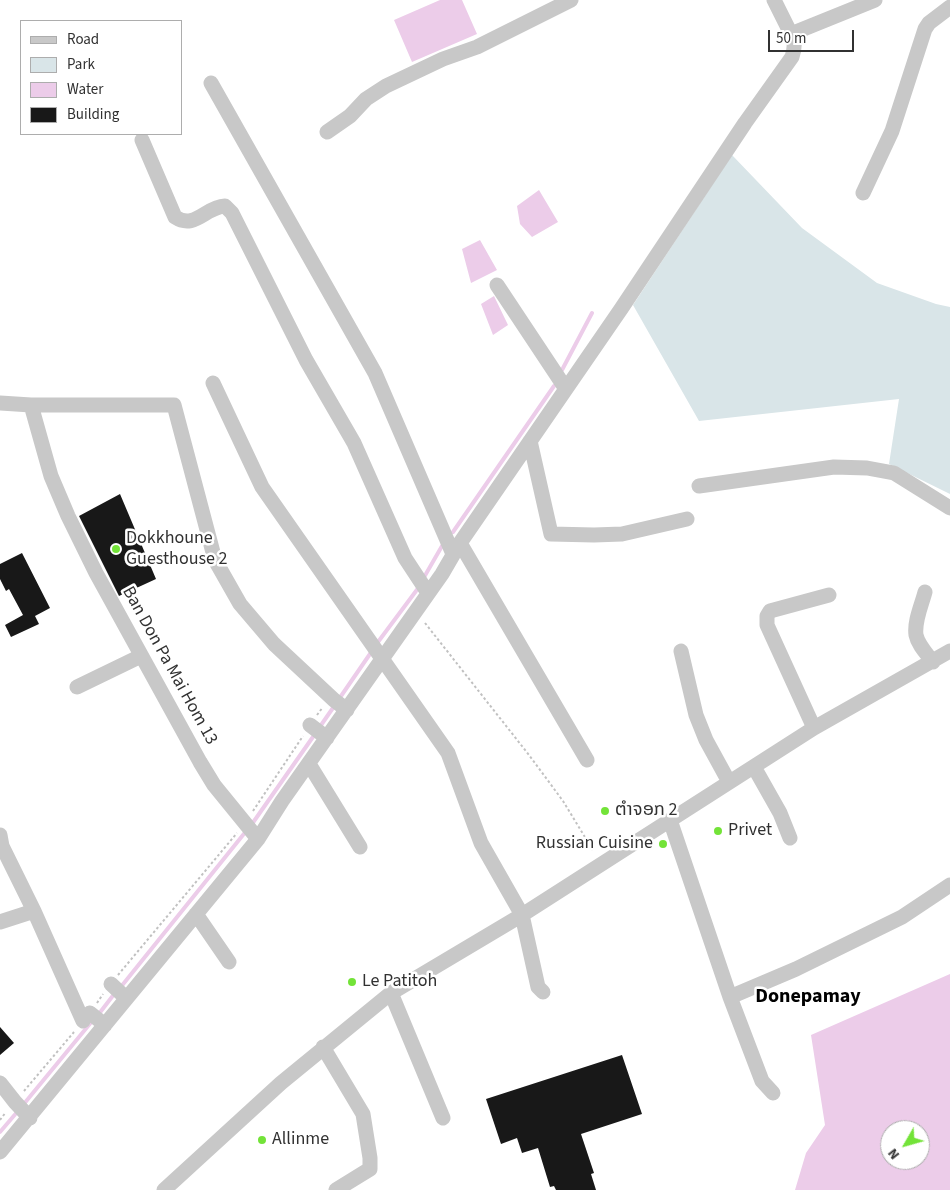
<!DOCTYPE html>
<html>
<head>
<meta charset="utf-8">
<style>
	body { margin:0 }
	#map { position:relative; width:950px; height:1190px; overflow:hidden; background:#fff; font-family:"Source Sans 3",sans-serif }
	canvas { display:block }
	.legend { position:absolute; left:20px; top:20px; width:162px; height:115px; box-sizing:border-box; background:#fff; border:1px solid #adadad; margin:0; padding:6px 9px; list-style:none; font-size:15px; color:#313131 }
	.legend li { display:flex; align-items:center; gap:10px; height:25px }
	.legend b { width:25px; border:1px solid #adadad }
	.north { position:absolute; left:880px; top:1120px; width:50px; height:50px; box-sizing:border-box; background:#fff; border:1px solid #adadad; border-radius:50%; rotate:232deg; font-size:14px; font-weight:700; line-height:20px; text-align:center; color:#313131 }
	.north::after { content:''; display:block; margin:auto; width:18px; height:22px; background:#73e338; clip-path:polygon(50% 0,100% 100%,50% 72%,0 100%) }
	.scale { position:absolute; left:768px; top:30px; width:86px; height:22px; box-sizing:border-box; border:2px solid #313131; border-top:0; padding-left:6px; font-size:15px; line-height:18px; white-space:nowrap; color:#313131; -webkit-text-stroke:4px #fff; paint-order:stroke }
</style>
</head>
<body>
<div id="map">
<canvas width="950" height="1190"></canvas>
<ul class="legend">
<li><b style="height:6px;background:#c8c8c8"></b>Road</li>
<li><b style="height:14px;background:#d9e5e8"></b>Park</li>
<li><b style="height:14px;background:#eccce9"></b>Water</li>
<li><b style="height:14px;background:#181818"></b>Building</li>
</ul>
<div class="north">N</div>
<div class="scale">50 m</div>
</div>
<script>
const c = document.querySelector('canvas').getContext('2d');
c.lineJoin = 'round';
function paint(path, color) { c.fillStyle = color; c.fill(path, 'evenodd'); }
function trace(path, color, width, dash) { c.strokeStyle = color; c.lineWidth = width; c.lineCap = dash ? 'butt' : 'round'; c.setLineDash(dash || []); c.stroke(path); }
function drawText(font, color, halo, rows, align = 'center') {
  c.font = font + ' "Source Sans 3","Noto Sans Lao",sans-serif'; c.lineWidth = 5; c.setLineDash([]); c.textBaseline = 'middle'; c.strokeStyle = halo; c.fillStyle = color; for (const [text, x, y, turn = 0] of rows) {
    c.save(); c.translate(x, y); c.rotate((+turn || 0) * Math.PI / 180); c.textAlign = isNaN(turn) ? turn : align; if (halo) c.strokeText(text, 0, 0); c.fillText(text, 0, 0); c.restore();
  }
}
paint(new Path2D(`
	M732,155l70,73 75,55 59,21 14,3v187l-61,-30 10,-65 -200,22 -66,-116z`), '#d9e5e8');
paint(new Path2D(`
	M440,0h22l15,34 -65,28 -18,-42z
	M539,190l19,32 -26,15 -12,-13 -3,-18z
	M480,240l17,30 -26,13 -9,-34z
	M494,296l14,29 -15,10 -12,-31z
	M950,974v216h-155l11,-37 19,-28 -14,-90zM890,1130h30v30h-30z`), '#eccce9');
trace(new Path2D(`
	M562,370l30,-57
	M453,532l101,-146
	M423,579l19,-33
	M378,642l41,-55
	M339,699l33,-48
	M319,728l16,-23
	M252,824l63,-90
	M120,988l127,-158
	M98,1015l17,-22
	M23,1105l70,-85
	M0,1132l18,-21`), '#eccce9', 4);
paint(new Path2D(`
	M120,494l36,85 -37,17 -40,-80z
	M22,553l28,55 -15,8 4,8 -28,13 -6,-12 18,-10 -14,-26 -3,2 -6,-12v-15z
	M0,1027l14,16 -14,12z
	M622,1055l20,59 -61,20 13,39 -3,1 5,16h-40l-2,-4 -4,1 -12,-39 -16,5 -5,-15 -16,6 -15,-45z`), '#181818');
trace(new Path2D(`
	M425,623l104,132 34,46 31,51
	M317,715l6,-8
	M253,811l50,-75
	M118,975l119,-142
	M97,1003l6,-9
	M24,1091l50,-59
	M0,1120l6,-8`), '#c1c1c1', 2, [2.5, 2.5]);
trace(new Path2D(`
	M774,0l17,34
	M211,83l164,290 78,181
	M327,132l23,-16 16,-17 20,-13 57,-27 34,-12 94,-47
	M142,140l33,77c20,13 30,-10 50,-11l7,7 74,147 48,83 51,115 23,35
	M863,193l29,-62 33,-102 4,-6 21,-16
	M497,285l69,104
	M213,383l49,104 186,266 33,90 41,72 16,72 5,5
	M0,403l31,2h143l41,155 25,44 34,40 60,56 13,10
	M31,405l20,71 17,40 28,57 104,189 14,23 44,54
	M530,441l21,93 43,1 28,-1 65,-15
	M699,486l135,-19 33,1 27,5 56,35
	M460,543l127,217
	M925,592c-3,12 -11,29 -9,43 2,10 11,19 17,27
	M681,651l15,64 10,25 23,42
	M77,687l64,-31
	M310,725l17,13
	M814,728l-47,-103v-9l3,-5 59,-16
	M309,764l51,83
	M754,767l26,46 10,25
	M670,820l60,177 32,84 11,12
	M0,835l2,11 32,65 49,110
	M196,914l33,48
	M0,922l34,-11
	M111,984l15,14
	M391,993l52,125
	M730,997l66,-28 106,-52 48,-32
	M90,1013l15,12
	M323,1047l40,67 7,44v11l-34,21
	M0,1083l15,19 15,16
	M0,1152l258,-313 24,-38 160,-227 18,-31 161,-234 124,-186 47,-66c3,-9 3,-15 -1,-23l84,-34
	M164,1190l117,-107 110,-90 131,-78 292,-187 136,-77`), '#c8c8c8', 15);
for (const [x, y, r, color] of [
	[116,549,5,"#73e338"],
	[605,811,5,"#73e338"],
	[718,831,5,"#73e338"],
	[663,844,5,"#73e338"],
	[352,982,5,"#73e338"],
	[262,1140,5,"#73e338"]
]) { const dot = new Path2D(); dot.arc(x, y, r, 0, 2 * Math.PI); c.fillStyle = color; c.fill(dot); trace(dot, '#fff', 2); }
drawText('18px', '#313131', '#fff', [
	["Dokkhoune",126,539],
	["Guesthouse 2",126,560],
	["ຕຳຈອກ 2",615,811],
	["Privet",728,831],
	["Russian Cuisine",653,844,"right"],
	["Le Patitoh",362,982],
	["Allinme",272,1140]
], 'left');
drawText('18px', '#313131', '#fff', [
	["Ban Don Pa Mai Hom 13",169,666,61]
]);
drawText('bold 20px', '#000', '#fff', [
	["Donepamay",808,998]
]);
</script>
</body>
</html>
